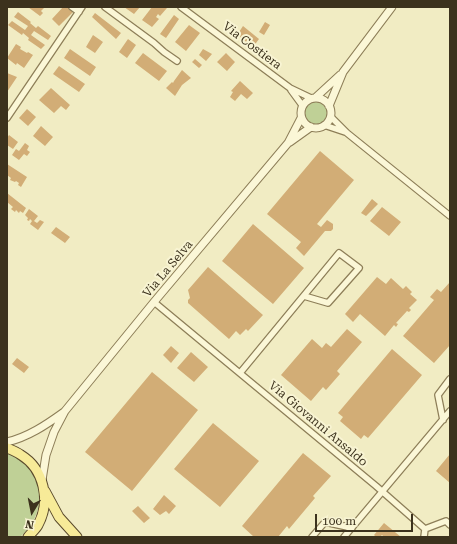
<!DOCTYPE html>
<html>
<head>
<meta charset="utf-8">
<style>
	body { margin:0 }
	#map { position:relative; width:457px; height:544px; overflow:hidden; background:#f1ecc3; font-family:"Roboto Serif",serif }
	canvas { display:block }
	.frame { position:absolute; inset:0; border:8px solid #3c321d; pointer-events:none }
	.north { position:absolute; left:12px; top:492px; width:40px; height:40px; -webkit-text-stroke:3px #f8f4d3; paint-order:stroke; rotate:190deg; font-size:11px; font-weight:700; line-height:16px; text-align:center; color:#3c321d }
	.north::after { content:''; display:block; margin:auto; width:14px; height:18px; background:#3c321d; clip-path:polygon(50% 0,100% 100%,50% 72%,0 100%) }
	.scale { position:absolute; left:315px; top:514px; width:98px; height:18px; box-sizing:border-box; border:2px solid #3c321d; border-top:0; padding-left:5px; font-size:12px; line-height:14px; white-space:nowrap; color:#3c321d; -webkit-text-stroke:3px #f8f4d3; paint-order:stroke }
</style>
</head>
<body>
<div id="map">
<canvas width="457" height="544"></canvas>
<div class="frame"></div>
<div class="north">N</div>
<div class="scale">100 m</div>
</div>
<script>
const c = document.querySelector('canvas').getContext('2d');
c.lineJoin = 'round';
function paint(path, color) { c.fillStyle = color; c.fill(path, 'evenodd'); }
function trace(path, color, width, dash) { c.strokeStyle = color; c.lineWidth = width; c.lineCap = dash ? 'butt' : 'round'; c.setLineDash(dash || []); c.stroke(path); }
function drawText(font, color, halo, rows, align = 'center') {
  c.font = font + ' "Roboto Serif",serif'; c.lineWidth = 4; c.setLineDash([]); c.textBaseline = 'middle'; c.strokeStyle = halo; c.fillStyle = color; for (const [text, x, y, turn = 0] of rows) {
    c.save(); c.translate(x, y); c.rotate((+turn || 0) * Math.PI / 180); c.textAlign = isNaN(turn) ? turn : align; if (halo) c.strokeText(text, 0, 0); c.fillText(text, 0, 0); c.restore();
  }
}
paint(new Path2D(`
	M305 113a11 11 0 1 1 22 0a11 11 0 1 1-22 0Z
	M7,453c9,4 17,8 23,16 17,22 10,51 -10,68h-13z`), '#bfd096');
paint(new Path2D(`
	M28,7h17l-4,4 2,2 -3,3z
	M63,7h5l5,5 -14,14 -7,-7z
	M124,7h16l-6,7z
	M152,7l15,1 -7,8 -2,-2 -2,3 3,2 -7,8 -10,-7z
	M18,12l13,10 -1,1 6,5 2,-2 13,10 -3,4 -14,-9 -3,4 14,10 -4,4 -13,-9 1,-2 -6,-5 -1,2 -14,-10 4,-4 13,9 3,-4 -14,-9z
	M95,13l26,20 -5,6 -24,-22z
	M174,15l5,4 -13,19 -6,-4z
	M265,22l5,3 -6,10 -5,-3z
	M189,25l11,8 -14,18 -11,-9z
	M243,26l16,13 -6,8 -16,-12z
	M93,35l10,7 -8,11 -9,-6z
	M128,39l8,6 -9,13 -8,-6z
	M16,44l5,3 -1,2 7,4 1,-1 5,3 -9,13 -7,-5 -1,2 -9,-7z
	M70,49l26,18 -6,9 -26,-18z
	M203,49l9,5 -6,7 -7,-6z
	M143,53l24,18 -8,10 -24,-18z
	M226,53l9,9 -8,9 -10,-9z
	M195,59l7,6 -3,3 -7,-6z
	M59,66l26,18 -6,8 -26,-18z
	M182,70l9,8 -9,7 -7,11 -9,-8 6,-6 1,1 1,-2z
	M7,73l10,4 -10,15z
	M240,81l13,12 -6,6 -6,-5 -6,7 -5,-4 3,-5 -2,-1z
	M51,88l19,17 -4,5 -5,-4 -7,7 -15,-13z
	M27,109l9,8 -8,9 -9,-8z
	M41,126l12,11 -8,9 -12,-10z
	M9,135l9,7 -5,7 -6,-4v-7z
	M25,143l4,3 -2,4 3,2 -3,4 -3,-2 -5,6 -7,-5 4,-6 3,2z
	M320,151l34,29 -37,44 4,3 6,-7 6,4v5l-2,2h-6l-21,25 -8,-8 5,-6 -34,-28z
	M7,164l20,13 -6,10 -3,-2 1,-2 -3,-2 -1,1 -5,-2 1,-2 -4,-3z
	M7,193l19,15 -3,5 -3,-2 -1,2 -3,-3 -1,2 -4,-3 2,-2 -6,-5z
	M372,199l6,5 -12,12 -5,-3z
	M382,207l19,15 -12,14 -19,-15z
	M29,209l9,7 -4,5 3,2 3,-3 4,2 -6,8 -8,-6 2,-3 -2,-2 -1,2 -2,-1 1,-2 -3,-3z
	M253,224l51,44 -31,36 -51,-43z
	M56,227l14,10 -5,6 -14,-10z
	M208,267l55,48 -15,16 -2,-2 -6,6 -4,-4 -7,8 -41,-36v-3l2,-2 -2,-8z
	M377,277l9,7 5,-6 12,11 3,-3 6,6 -2,2 7,6 -8,8 2,2 -2,2 -2,-1 -11,12 2,1 -2,3 -2,-2 -9,11 -25,-22 -7,8 -8,-8z
	M450,282v63l-16,18 -31,-27 31,-36 -4,-3 7,-8 4,3z
	M347,329l15,13 -25,29 3,3 -14,16 -3,-3 -12,14 -30,-26 31,-36 10,9 4,-5 5,4z
	M171,346l8,7 -8,10 -8,-8z
	M392,349l30,26 -54,63 -4,-3 -3,4 -21,-18 3,-4 -5,-4z
	M191,352l17,15 -14,15 -17,-14z
	M17,358l12,9 -5,6 -12,-9z
	M152,372l46,38 -66,81 -47,-39z
	M213,423l46,38 -39,46 -46,-38z
	M303,453l28,23 -18,20 2,2 -26,31 -2,-3 -9,11h-24l-12,-11z
	M450,454v29l-14,-12z
	M164,495l12,11 -7,8 -3,-3 -6,4 -7,-6z
	M138,506l12,12 -6,5 -12,-12z
	M384,523l17,14h-17l-2,-2 -2,2h-4l-2,-2z`), '#d2ad76');
const minor = new Path2D(`
	M72,7l7,5
	M105,7l49,36 10,9 13,9
	M181,7l109,81 21,10
	M291,90l11,15
	M331,117l16,16 103,83
	M7,118l75,-111
	M324,125l21,7
	M154,302l222,184 49,43
	M240,373l99,-120 20,15 -31,35 -24,-7
	M443,420l-5,-25 12,-16
	M425,529l21,-8 4,4
	M312,537l13,-15 27,6
	M344,537l106,-126
	M424,537l1,-8`);
const tertiary = new Path2D(`
	M301 113a15 15 0 1 1 30 0a15 15 0 1 1-30 0Z
	M315,98l25,-23
	M329,106l14,-34 49,-65
	M290,142l21,-15
	M7,442c21,-5 39,-17 57,-30
	M42,480l4,-25 8,-23 11,-21 89,-109 134,-159 13,-25`);
const primary = new Path2D(`
	M7,448c5,2 10,4 14,7 23,14 30,46 17,70 -2,4 -7,8 -10,12
	M45,491l14,26 18,20`);
trace(minor, '#8d7e58', 8);
trace(tertiary, '#8d7e58', 9);
trace(primary, '#5a4a2c', 11);
trace(minor, '#fbf7d7', 5.5);
trace(tertiary, '#fbf7d7', 7);
trace(primary, '#f7eb98', 9);
drawText('12px', '#3c321d', '#f8f4d3', [
	["Via Costiera",252,46,37],
	["Via La Selva",168,269,-50],
	["Via Giovanni Ansaldo",318,424,40]
]);
</script>
</body>
</html>
